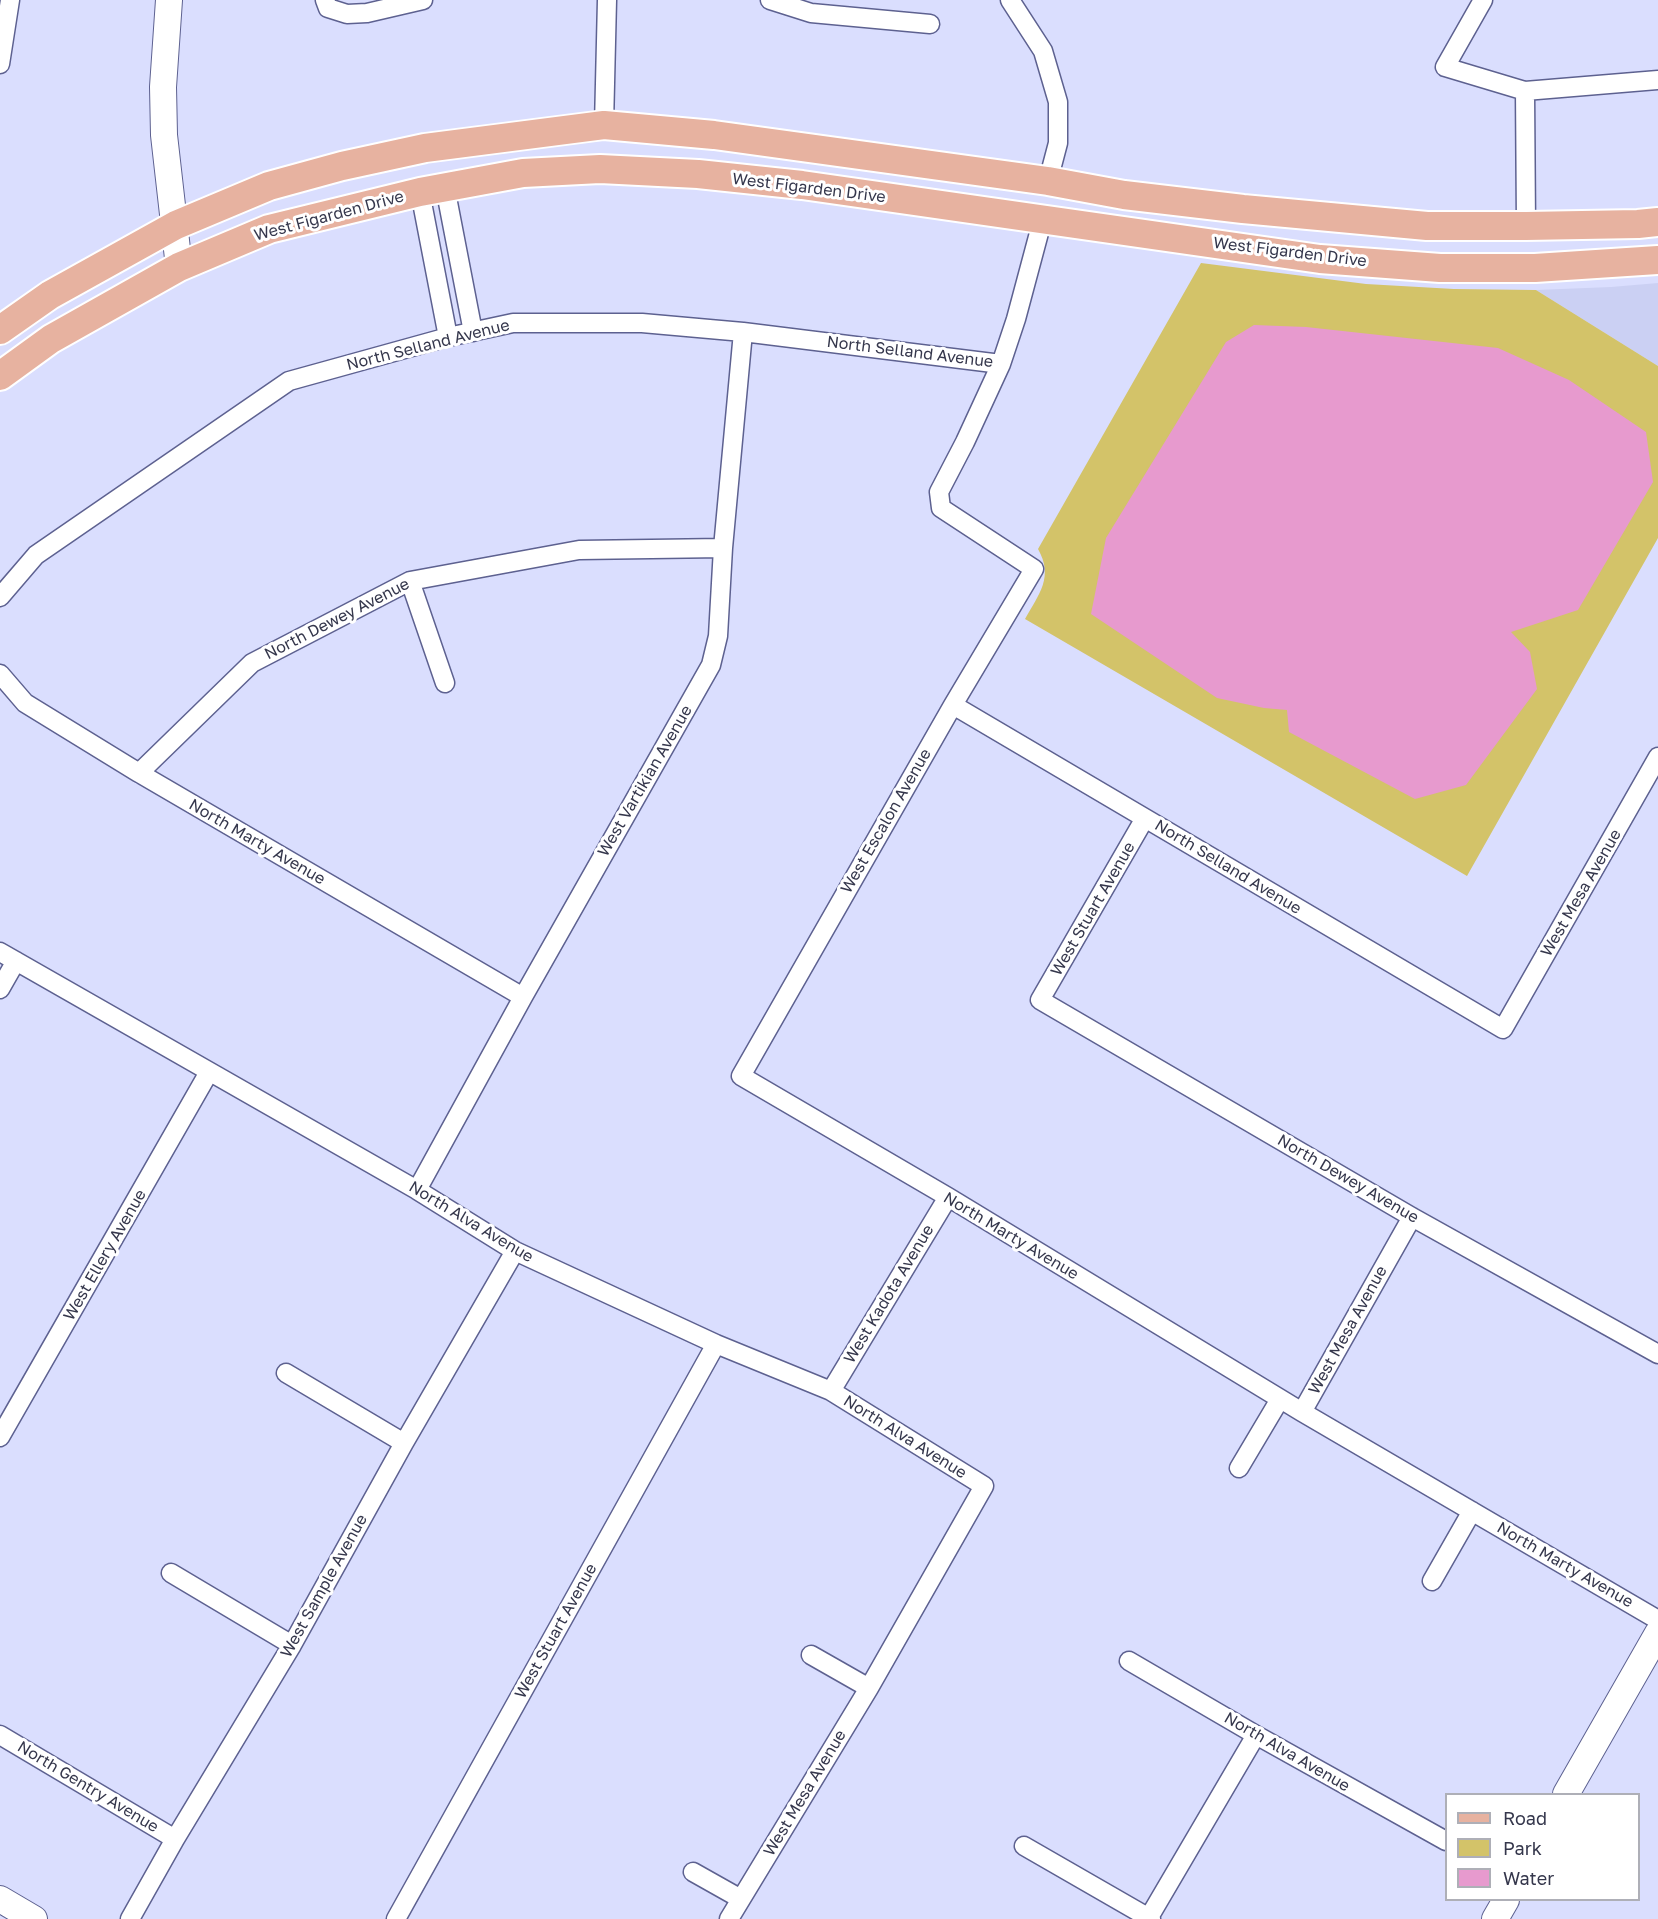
<!DOCTYPE html>
<html>
<head>
<meta charset="utf-8">
<style>
	body { margin:0 }
	#map { position:relative; width:1658px; height:1919px; overflow:hidden; background:#dadefe; font-family:"Golos Text",sans-serif }
	canvas { display:block }
	.legend { position:absolute; left:1445px; top:1793px; width:195px; height:108px; box-sizing:border-box; background:#fff; border:2px solid #aeafb7; margin:0; padding:8px 10px; list-style:none; font-size:18px; color:#35374c }
	.legend li { display:flex; align-items:center; gap:12px; height:30px }
	.legend b { width:30px; border:2px solid #aeafb7 }
</style>
</head>
<body>
<div id="map">
<canvas width="1658" height="1919"></canvas>
<ul class="legend">
<li><b style="height:8px;background:#e7b2a0"></b>Road</li>
<li><b style="height:16px;background:#d3c369"></b>Park</li>
<li><b style="height:16px;background:#e79ace"></b>Water</li>
</ul>
</div>
<script>
const c = document.querySelector('canvas').getContext('2d');
c.lineJoin = 'round';
function paint(path, color) { c.fillStyle = color; c.fill(path, 'evenodd'); }
function trace(path, color, width, dash) { c.strokeStyle = color; c.lineWidth = width; c.lineCap = dash ? 'butt' : 'round'; c.setLineDash(dash || []); c.stroke(path); }
function drawText(font, color, halo, rows, align = 'center') {
  c.font = font + ' "Golos Text",sans-serif'; c.lineWidth = 6; c.setLineDash([]); c.textBaseline = 'middle'; c.strokeStyle = halo; c.fillStyle = color; for (const [text, x, y, turn = 0] of rows) {
    c.save(); c.translate(x, y); c.rotate((+turn || 0) * Math.PI / 180); c.textAlign = isNaN(turn) ? turn : align; if (halo) c.strokeText(text, 0, 0); c.fillText(text, 0, 0); c.restore();
  }
}
paint(new Path2D(`
	M1658,283v83l-122,-76 75,-3z`), '#cbd0f3');
paint(new Path2D(`
	M1201,263l165,21 88,5 82,1 122,76v172l-191,338 -442,-257c14,-25 29,-42 13,-70z`), '#d3c369');
paint(new Path2D(`
	M1254,325l52,2 192,21 71,32 77,52 7,50 -75,128 -67,22 19,20 7,37 -71,96 -51,14 -126,-67 -2,-22 -23,-2 -47,-10 -126,-84 15,-76 120,-196z`), '#e79ace');
const street = new Path2D(`
	M325,0l3,8 19,6 20,-1 56,-13
	M770,0l41,13 119,11
	M1010,0l33,51 15,51v41l-10,38
	M1483,0l-38,67 80,24 133,-11
	M0,64l10,-64
	M1525,91l1,135
	M604,125l3,-125
	M445,187l28,145
	M420,192l28,145
	M1043,218l-27,101 -15,45 -36,78 -26,50 2,16 93,61 -81,136 -212,371 207,121 354,215 356,208
	M410,581l35,102
	M0,597l36,-42 253,-174 159,-44 65,-14h129l101,9 258,32
	M0,674l25,29 114,70 384,224
	M953,705l550,324 155,-272
	M139,773l113,-110 158,-82 169,-31 144,-2
	M1145,818l-105,182 372,217 246,137
	M0,952l417,238 98,61 201,93 115,47 153,95 -115,202 -140,231
	M0,989l16,-28
	M417,1190l106,-193 188,-332 7,-29 5,-88 20,-216
	M286,1373l118,70
	M831,1391l117,-194
	M1302,1412l110,-195
	M0,1437l209,-365
	M1239,1468l41,-69
	M171,1573l121,72
	M1432,1581l40,-70
	M811,1655l58,33
	M1129,1661l127,74 190,106
	M0,1735l175,104
	M1024,1846l127,73
	M693,1872l48,27
	M130,1919l45,-80 117,-194 112,-202 111,-192
	M396,1919l320,-575
	M1148,1919l108,-184`);
const secondary = new Path2D(`
	M169,0l-6,87 1,48 15,132
	M1566,1794l92,-161
	M0,1899l34,20
	M1495,1919l11,-19`);
const primary = new Path2D(`
	M0,330l50,-35 126,-70 93,-39 73,-20 83,-18 179,-23 110,10 334,46 76,14 119,14 184,17h99l112,-2 20,-2
	M0,376l51,-37 128,-72 90,-38 151,-37 103,-19 77,-4 98,5 104,11 518,74 120,9h95l123,-8`);
trace(street, '#5d6190', 21);
trace(secondary, '#5d6190', 28);
trace(primary, '#fff', 32);
trace(street, '#fff', 18);
trace(secondary, '#fff', 26);
trace(primary, '#e7b2a0', 28);
drawText('16px', '#35374c', '#fff', [
	["West Figarden Drive",809,188,7],
	["West Figarden Drive",329,216,-15],
	["West Figarden Drive",1290,252,7],
	["North Selland Avenue",428,345,-14],
	["North Selland Avenue",910,352,7],
	["North Dewey Avenue",337,619,-27],
	["West Vartikian Avenue",645,781,-60],
	["West Escalon Avenue",886,821,-60],
	["North Marty Avenue",257,842,30],
	["North Selland Avenue",1228,867,31],
	["West Mesa Avenue",1581,893,-60],
	["West Stuart Avenue",1093,909,-60],
	["North Dewey Avenue",1348,1179,30],
	["North Alva Avenue",471,1222,31],
	["North Marty Avenue",1011,1236,31],
	["West Ellery Avenue",105,1255,-60],
	["West Kadota Avenue",889,1294,-59],
	["West Mesa Avenue",1348,1330,-61],
	["North Alva Avenue",905,1437,32],
	["North Marty Avenue",1565,1565,30],
	["West Sample Avenue",324,1586,-61],
	["West Stuart Avenue",556,1631,-61],
	["North Alva Avenue",1287,1752,30],
	["North Gentry Avenue",88,1787,31],
	["West Mesa Avenue",805,1793,-59]
]);
</script>
</body>
</html>
